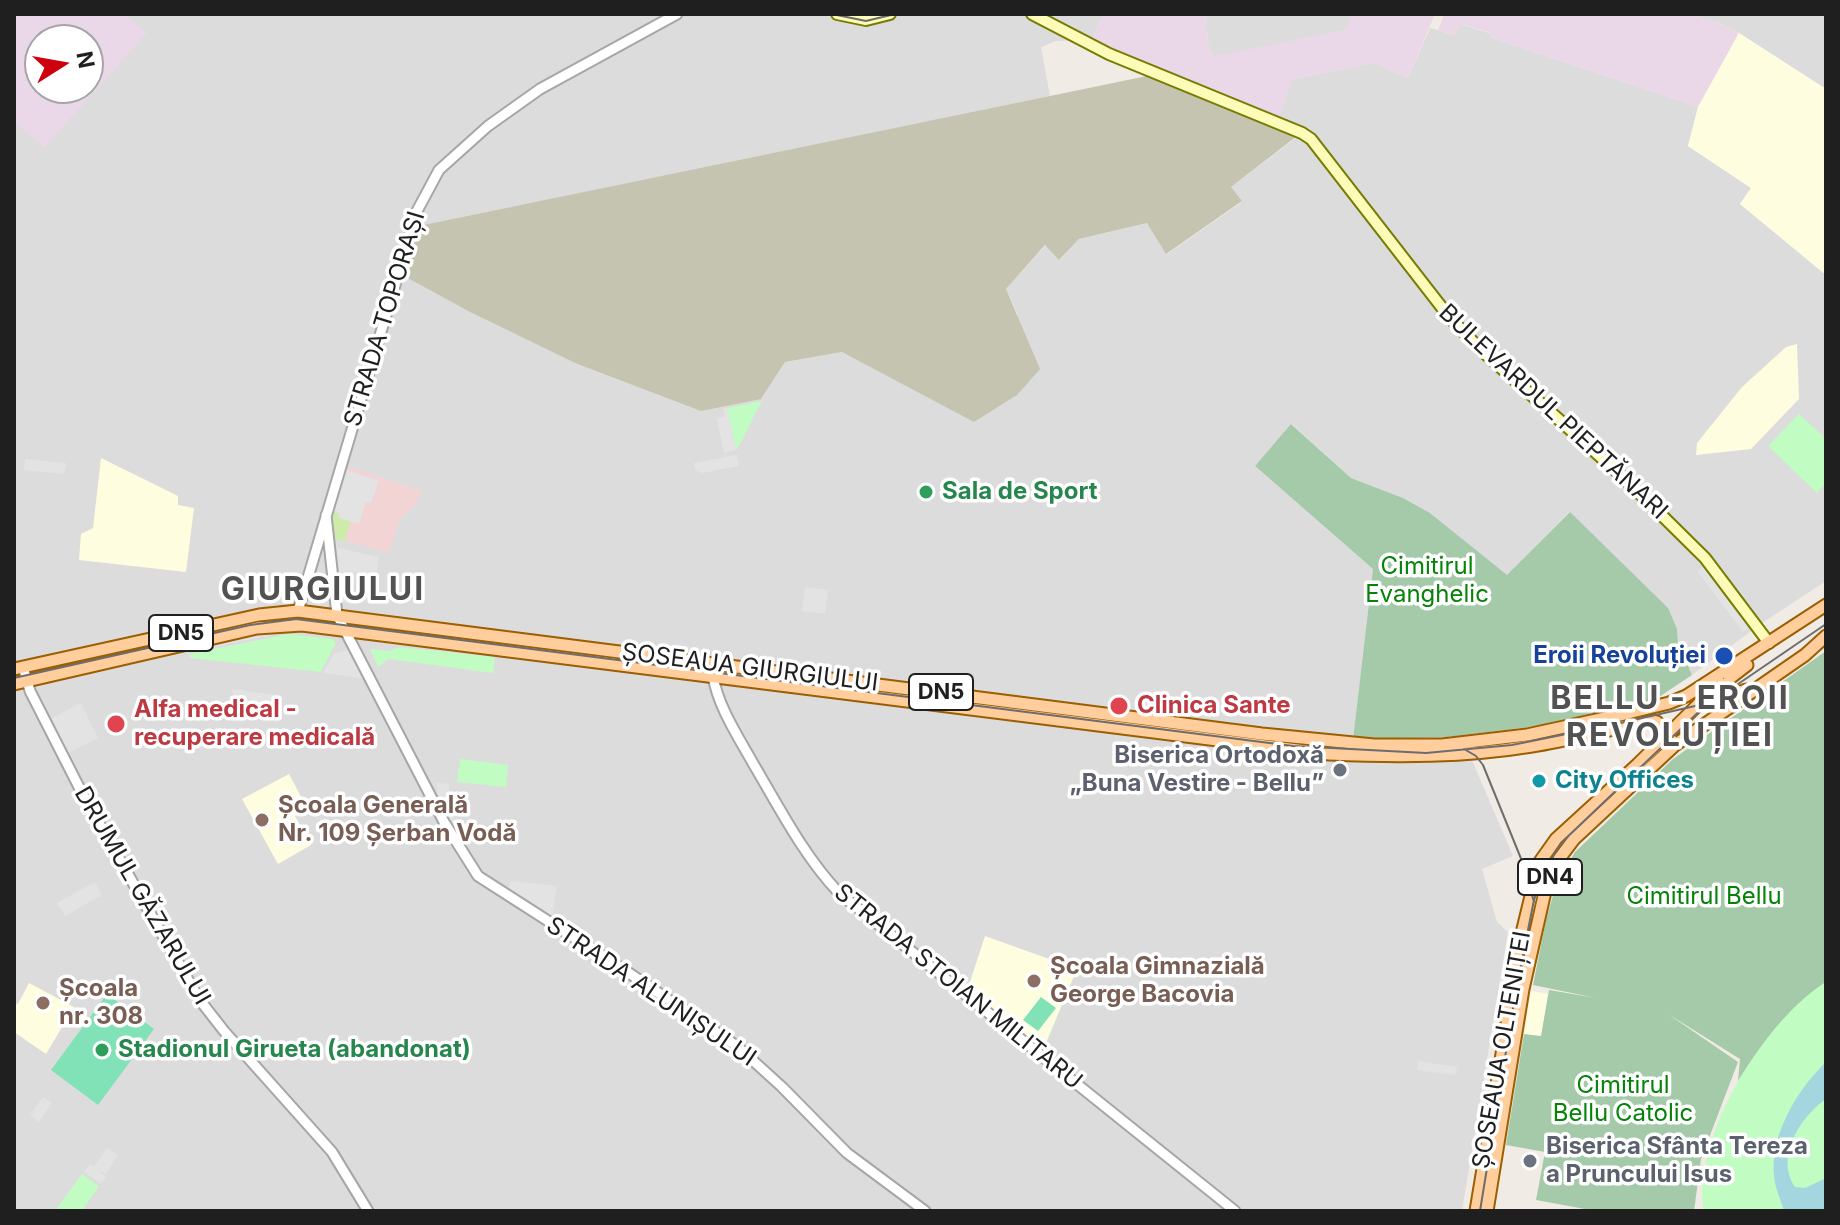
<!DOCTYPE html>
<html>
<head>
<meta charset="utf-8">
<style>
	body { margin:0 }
	#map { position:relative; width:1840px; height:1225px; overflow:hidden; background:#f0ece5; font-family:Inter,sans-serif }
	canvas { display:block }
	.frame { position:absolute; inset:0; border:16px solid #1f1f1f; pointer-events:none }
	.north { position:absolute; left:24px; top:24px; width:80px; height:80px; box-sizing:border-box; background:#fff; border:2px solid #a5a5a5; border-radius:50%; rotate:79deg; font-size:22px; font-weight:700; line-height:32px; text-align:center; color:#1f1f1f }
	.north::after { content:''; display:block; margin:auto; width:28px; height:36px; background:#cf000d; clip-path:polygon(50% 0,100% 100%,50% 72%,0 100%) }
</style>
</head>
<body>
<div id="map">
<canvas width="1840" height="1225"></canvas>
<div class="frame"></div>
<div class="north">N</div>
</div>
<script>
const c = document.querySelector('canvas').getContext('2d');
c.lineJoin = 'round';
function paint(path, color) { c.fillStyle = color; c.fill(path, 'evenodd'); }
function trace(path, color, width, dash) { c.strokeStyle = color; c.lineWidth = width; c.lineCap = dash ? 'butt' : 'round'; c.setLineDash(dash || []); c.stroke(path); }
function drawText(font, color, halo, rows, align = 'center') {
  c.font = font + ' Inter,sans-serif'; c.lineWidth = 7; c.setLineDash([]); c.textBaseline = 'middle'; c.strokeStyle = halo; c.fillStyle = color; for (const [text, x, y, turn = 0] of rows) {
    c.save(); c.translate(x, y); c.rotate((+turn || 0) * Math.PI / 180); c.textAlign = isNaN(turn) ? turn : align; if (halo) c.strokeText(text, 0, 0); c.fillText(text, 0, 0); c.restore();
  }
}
paint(new Path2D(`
	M14,14h1089l-11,26 -36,1 -15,6 9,49 -242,51 -336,166 103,50 186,36 24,-37 57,-10 19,9 157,-46 -12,-26 40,-44 14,15 19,-21 69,-16 19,31 75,-52 -11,-15 66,-50 -19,-17 14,-41 83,-16 33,15 22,-50 25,7 6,-11 31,10 -2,3 208,70 -10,39 63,42 -11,16 86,71v306l-64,42 -70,52 -14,-33 -1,-13 -108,-117 -62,64 -77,-63 -27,-15 -52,-20 -59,-54 -37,42 118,103 -20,169 94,-1 25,23 41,96 -31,13 15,53 11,10 -46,279h-1448zM40,40h48v48h-48z
	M1206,14h146l-5,16 -132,27 -7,-12z
	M1688,14h138v75l-87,-56 -20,-10z`), '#dddcdc');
paint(new Path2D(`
	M346,466l76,25 -8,16 -13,10 -12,36 -54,-15 -3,-27z`), '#f2d4d5');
paint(new Path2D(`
	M14,14h110l23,19 -103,115 -30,-27zM40,40h48v48h-48z
	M1103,14h103l2,31 7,11 131,-26 6,-16h83l-27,64 -33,-15 -83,16 -14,41 -186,-80z
	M1444,14h244l31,9 20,10 -41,74 -208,-70 1,-4 -29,-9 -7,11 -17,-5z`), '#ead7e7');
paint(new Path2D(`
	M1739,33l87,56v186l-86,-71 11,-16 -63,-42 10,-39z
	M1797,344l2,55 -48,50 -55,6 1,-12 45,-56 44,-40z
	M101,458l77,38v9l16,3 -8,64 -107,-12 2,-26 12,-6z
	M289,774l18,34 -12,8 16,29 -33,19 -36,-65z
	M985,936l92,33 -34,81 -76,-59z
	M29,983l45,24 -28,47 -32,-22v-29l4,1z
	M1531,991l17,3 -7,43 -17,-3z`), '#fffde0');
paint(new Path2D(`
	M1147,76l150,60 -66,51 11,14 -76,53 -19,-31 -68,16 -20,21 -14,-15 -39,44 34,80 -23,26 -43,27 -132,-70 -57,10 -24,37 -60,12 -126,-48 -103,-50 -68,-37 15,-50z`), '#c5c4b0');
paint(new Path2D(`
	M332,511l6,2 2,5 11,3 -7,21 -9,-4z`), '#ceeca9');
paint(new Path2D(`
	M1291,424l60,54 52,20 27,15 77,62 63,-63 98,96 9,21 1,14 14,32 -39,26 -99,23 -107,13 -94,2 20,-170 -118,-103z
	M1826,651v331c-37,24 -65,63 -88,99l2,-22 -72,-45 70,48 -37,97 -7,52h-98l-60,-11 9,-48 -39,-7 18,-111 17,2 8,-46 47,8 -63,-13 13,-65 10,-35 19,-33 98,-93z`), '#a5caa9');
paint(new Path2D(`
	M762,401c-10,17 -15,33 -26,49l-9,-42z
	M1799,414l27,25v44l-9,10 -49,-47z
	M289,634l44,5 3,4 -15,29 -130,-14 -2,-4z
	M399,647l96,10 -2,16 -104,-14 -11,8 -8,-18 21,2z
	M460,759l48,6 -2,22 -49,-5z
	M1826,982v229h-122c-14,-72 62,-192 122,-229z
	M82,1174l17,12 -17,25h-21l-4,-3z`), '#c1fcc2');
paint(new Path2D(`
	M107,994l47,35 -56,76 -47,-35z
	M1041,997l15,11 -18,23 -15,-11z`), '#80e2b6');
paint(new Path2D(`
	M727,408l9,42 -12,3 -7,-35 8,-2 -2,-7z
	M737,455l2,11 -37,7 -7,-3 -1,-7z
	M25,459l41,4 -2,11 -40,-4z
	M345,470l34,11 -8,22 -5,-1 -7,22 -19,-6 -2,-5 -6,-2z
	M334,547l45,10 -3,18 -22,-3 -3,32 -12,-3z
	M1708,562l46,62 -11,8 -46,-61z
	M805,587l23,3 -3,24 -23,-3z
	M188,623l1,6 -106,23 -1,-6z
	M271,629l1,6 -95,19 -1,-5z
	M353,649l15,30 -45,-6 11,-20z
	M231,689l46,6 1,5 -36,11z
	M81,703l17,35 -30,15 -18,-34z
	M436,783l13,1 -1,24 18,33 -3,3 -24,-44z
	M511,881l46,5 -5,32 -45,-29z
	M95,882l7,13 -37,21 -8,-13z
	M1418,1061l39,6 -2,8 -38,-5z
	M43,1097l9,6 -13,19 -9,-7z
	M107,1148l11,7 -12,19 -8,-4 8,7 -5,7 -17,-12 6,-8 4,3z`), '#e3e3e3');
paint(new Path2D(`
	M1826,1062v37c-26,18 -51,58 -31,88l10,1 21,-10v33h-42c-2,-8 -6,-16 -8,-24 -11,-45 19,-95 50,-125z`), '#a4d6e0');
const tertiary = new Path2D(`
	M326,515l11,100 107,207 34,54 148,95 112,76 44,40 65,66 78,58
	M298,611l119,-400 22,-41 49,-44 52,-37 137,-75
	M23,667l7,24 53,104 116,204 25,32 108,121 36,59
	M713,676c5,31 26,62 41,89 26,44 50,91 85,128l396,318`);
const secondary = new Path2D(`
	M837,14l29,6 24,-6
	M1032,14l77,40 193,79 9,6 139,179 30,31 142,127 83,82 64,85`);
const primary = new Path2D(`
	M14,669l245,-54 39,-4 964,123 112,11h68l85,-10 97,-21 45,-11 17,-7 140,-91
	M14,684l243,-56 45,-3 1027,129c69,3 135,3 203,-8 40,-6 80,-18 121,-25l4,1 18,23
	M1746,690l-11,4 -8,-8 3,-8 17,-13
	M1476,1211l46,-278 17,-70 17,-24 82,-75 82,-81
	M1487,1211l36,-222 23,-102 13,-28 15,-20 101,-94 130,-90 21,-19`);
trace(tertiary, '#a6a6a6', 13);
trace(secondary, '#767c01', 14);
trace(primary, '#9b5e00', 15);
trace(tertiary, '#fff', 9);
trace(secondary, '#fcfbb8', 10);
trace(primary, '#ffce9c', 11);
trace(new Path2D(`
	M832,14l34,7 29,-7
	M14,678l236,-53 46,-6 997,127 133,7 86,-8 104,-21 79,-18 27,-11 104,-71
	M1464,749l12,7 7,9 41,101 10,36
	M1480,1211l36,-221 18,-90 9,-27 18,-30 147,-140`), '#6d6d6d', 2);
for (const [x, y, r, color] of [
	[926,492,8,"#2e9e5b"],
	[1724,656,10,"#1a4fb4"],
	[1119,706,10,"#e0444e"],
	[116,724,10,"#e0444e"],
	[1340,770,8,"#6b7280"],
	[1539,781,8,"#0f9aa8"],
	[262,820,8,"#8d6e63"],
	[1034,981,8,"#8d6e63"],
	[43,1003,8,"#8d6e63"],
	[102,1050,8,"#2e9e5b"],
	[1530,1161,8,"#6b7280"]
]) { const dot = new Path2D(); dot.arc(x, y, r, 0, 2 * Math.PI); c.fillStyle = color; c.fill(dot); trace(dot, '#fff', 3); }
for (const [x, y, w] of [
	[181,633,64],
	[941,692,64],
	[1550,877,64]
]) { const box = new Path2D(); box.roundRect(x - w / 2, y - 18, w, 36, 6); c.fillStyle = '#fff'; c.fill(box); trace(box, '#1f1f1f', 2); }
drawText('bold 22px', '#1f1f1f', null, [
	["DN5",181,633],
	["DN5",941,692],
	["DN4",1550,877]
]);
drawText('24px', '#1f1f1f', '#fff', [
	["STRADA TOPORAȘI",385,319,-73],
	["BULEVARDUL PIEPTĂNARI",1553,412,43],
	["ȘOSEAUA GIURGIULUI",750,668,7],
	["DRUMUL GĂZARULUI",142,896,60],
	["STRADA STOIAN MILITARU",958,987,39],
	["STRADA ALUNIȘULUI",651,992,34],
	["ȘOSEAUA OLTENIȚEI",1502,1050,-80]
]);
drawText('bold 24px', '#27864d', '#fff', [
	["Sala de Sport",942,492],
	["Stadionul Girueta (abandonat)",118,1050]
], 'left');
drawText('24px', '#07830a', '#fff', [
	["Cimitirul",1427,567],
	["Evanghelic",1427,595],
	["Cimitirul Bellu",1704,897],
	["Cimitirul",1623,1086],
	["Bellu Catolic",1623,1114]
]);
drawText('bold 24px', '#164399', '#fff', [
	["Eroii Revoluției",1706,656]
], 'right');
drawText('bold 24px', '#be3a42', '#fff', [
	["Clinica Sante",1137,706],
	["Alfa medical -",134,710],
	["recuperare medicală",134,738]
], 'left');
drawText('bold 24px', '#5b616d', '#fff', [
	["Biserica Ortodoxă",1324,756],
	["„Buna Vestire - Bellu”",1324,784],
	["Biserica Sfânta Tereza",1546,1147,"left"],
	["a Pruncului Isus",1546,1175,"left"]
], 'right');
drawText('bold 24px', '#0d838f', '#fff', [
	["City Offices",1555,781]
], 'left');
drawText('bold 24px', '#785e54', '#fff', [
	["Școala Generală",278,806],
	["Nr. 109 Șerban Vodă",278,834],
	["Școala Gimnazială",1050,967],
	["George Bacovia",1050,995],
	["Școala",59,989],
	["nr. 308",59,1017]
], 'left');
c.letterSpacing = '2px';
drawText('bold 32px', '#525252', '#fff', [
	["GIURGIULUI",323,590],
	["BELLU - EROII",1670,699],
	["REVOLUȚIEI",1670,736]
]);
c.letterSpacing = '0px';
</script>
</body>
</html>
